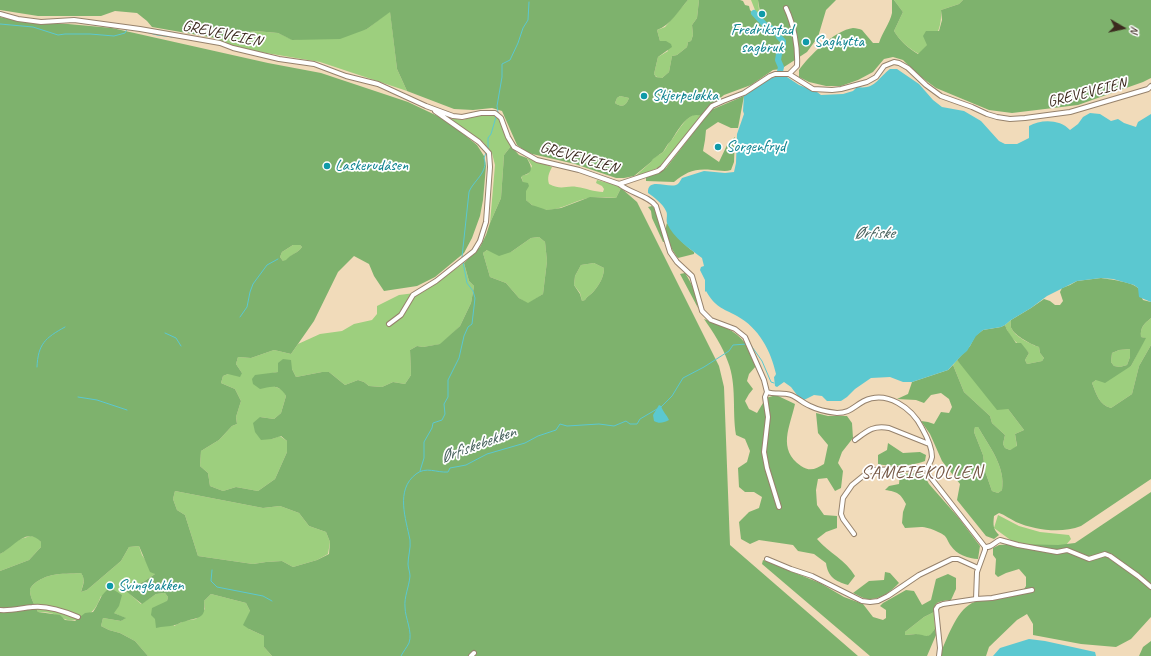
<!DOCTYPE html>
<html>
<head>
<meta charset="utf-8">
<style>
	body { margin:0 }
	#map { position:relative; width:1151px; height:656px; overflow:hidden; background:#f1dbba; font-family:Caveat,sans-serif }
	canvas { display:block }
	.north { position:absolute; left:1103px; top:8px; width:40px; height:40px; -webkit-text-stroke:3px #fff; paint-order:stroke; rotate:99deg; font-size:11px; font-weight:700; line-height:16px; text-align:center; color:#3b2a1e }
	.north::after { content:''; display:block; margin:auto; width:14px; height:18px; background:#3b2a1e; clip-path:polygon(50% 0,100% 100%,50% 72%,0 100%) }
</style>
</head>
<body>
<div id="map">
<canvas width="1151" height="656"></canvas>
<div class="north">N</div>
</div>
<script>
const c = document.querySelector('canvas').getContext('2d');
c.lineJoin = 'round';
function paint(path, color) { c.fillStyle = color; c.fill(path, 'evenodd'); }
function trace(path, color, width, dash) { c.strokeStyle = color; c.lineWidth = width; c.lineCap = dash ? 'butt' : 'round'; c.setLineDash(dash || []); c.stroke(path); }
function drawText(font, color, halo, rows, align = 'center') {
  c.font = font + ' Caveat,sans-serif'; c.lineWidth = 3.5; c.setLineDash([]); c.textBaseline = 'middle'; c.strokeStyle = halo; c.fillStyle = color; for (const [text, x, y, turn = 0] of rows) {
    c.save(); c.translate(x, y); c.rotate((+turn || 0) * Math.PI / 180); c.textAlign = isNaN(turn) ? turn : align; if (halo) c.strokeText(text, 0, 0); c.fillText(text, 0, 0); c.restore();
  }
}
paint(new Path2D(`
	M688,0h11l-2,18 -5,7 1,10 -2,6 -3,1 -1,5 -10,8 -5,1 -3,16 -7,6c-4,0 -6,-1 -8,-4l4,-17 10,-6 -5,-9 -3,-1 -3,-11 8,-3z
	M751,0h7l1,10 6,15 -10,-9v-6z
	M894,0h69l-4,4 -18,6c1,24 -7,28 -22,44 -11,-6 -19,-13 -25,-23l9,-19z
	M390,11l7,58 10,22 -87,-29 -78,-13 -26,-7 -1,-4 40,-7 23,2 15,7 74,-11z
	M620,96l9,2c-3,8 -7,10 -14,5l2,-5z
	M486,113l7,1 5,3 13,29 -7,9 -3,43 -11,25 5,-58 -3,-12 -9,-11 -40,-25 20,3z
	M697,114l4,2 -35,45 -6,6 -27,11 18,-16c2,-6 8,-6 12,-10 4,-4 4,-8 8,-11 7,-9 14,-25 26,-27z
	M527,158l25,9c-3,6 -5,10 -3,17 14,7 16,1 28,3 9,1 17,5 26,5l1,-3 -2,-3 -6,-3 1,-3 19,5 5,3 -5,10c-6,-1 -23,-1 -28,0 -23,5 -40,23 -62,2v-9l-5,-15 7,-2 4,-8z
	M539,237l6,5 2,19 -4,33 -15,10 -9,-6 -13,-15 -16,-6 -7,-24 4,-3 24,2 20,-14z
	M293,245h7l2,2c-4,6 -11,7 -16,14h-3l-3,-4 2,-5z
	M464,263l5,18 5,5 -3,17 -11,23 -19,18 -18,3 -6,-1 -7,4 1,25 -6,9 -12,-2 -11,5 -13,-1 -5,-4 -6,-2 -13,5 -16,-13h-7l-26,5 -4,-8 -24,5 5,12 10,4 3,6 -5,17 -7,6 -14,-2 12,22 8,-3 7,5v11l-12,27 -17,12 -22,-4 -13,4 -13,-5 -2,-13 -8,-7 1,-15 18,-11 13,-14 5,-2 -1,-7 5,-16 -6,-12 -14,-6 2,-7 5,-2 14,-1 -6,-9 2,-7 13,1 23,-8 17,4 7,-10 22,-10 22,-3 12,-7 18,-4 5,-6v-8l22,-11 24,-3z
	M594,263l10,5c0,8 -4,16 -10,23 -3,4 -7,5 -9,9l-3,1 -2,-8 -6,-8 1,-9 6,-11z
	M1151,318v27l-12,21 -7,28 -21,14c-12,-3 -15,-15 -19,-25l4,-3 35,-14 14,-28 -4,-1c-1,-10 3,-13 10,-19z
	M1011,320c0,3 -1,7 1,9 2,7 20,16 27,18l1,6 4,5 -2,3 -15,3 -2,-4 4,-7c-4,-5 -8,-6 -13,-11 -5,-4 -9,-11 -11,-17z
	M1130,349v8l-3,8 -7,2 -6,-1 -3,-4 1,-9 7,-3z
	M957,360l46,49h5l16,21 -9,4 2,13 -7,3 -5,-2 -2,-4 2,-9 -13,-12 -2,-7 -26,-24 -11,-27z
	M975,427h3c11,19 28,40 24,63l-4,3 -6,-2 -7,-20 -2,-16 -9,-23z
	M175,491l88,17 17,-2 19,7 10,13 17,6 4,10 -2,12 -11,6 -24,7 -11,-6 -16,1 -13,2 -55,-8 -13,-41 -8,-5 -4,-11z
	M998,515l21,11 21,6 29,3 2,4 -5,6h-33l-17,-1 -22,-16z
	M30,536l7,1 4,5v5l-12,13 -29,11v-17c6,-3 9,-8 14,-11 5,-4 10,-5 16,-7z
	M139,546l3,9 13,19 -12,8 -20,6 18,16 15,-10 9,-1 3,4 -1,4 7,25 10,-5 12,-2 9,-10 -1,-8 7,-7 35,9 4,8 -1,18 15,7v11l8,9h-124l-13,-15 -15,-8 -11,-3 -8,-4 2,-8 18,3 4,-3 -11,-5 -13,-17c-5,12 -6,15 -18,21 -15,8 -19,0 -33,-4 -3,-1 -8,-1 -12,-1 -3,-6 -8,-15 -8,-21 0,-8 16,-15 23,-16 8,-2 19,-1 28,-2 5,6 2,11 0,19l6,-2 34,-29 8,-14z
	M934,612l1,16 -3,6 -6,3 -11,-3 -10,1v-3l19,-15z`), '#9dcf7e');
paint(new Path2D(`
	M0,0h688c-10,11 -17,25 -31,30l3,11h6l5,3 1,3 -14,10 -4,17 2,3 6,1 7,-6 3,-16 5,-1 10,-8 1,-5 3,-1 2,-6 -1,-10 5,-7 2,-18h41l3,1 2,4 4,1 1,4 15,15 -4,-7 -3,-18h78l-10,10 -8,27 -11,15 -26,17 -8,1 -22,15 -27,10 -10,8 -13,13c-13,-6 -24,16 -30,25l-3,3 -5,8 -10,7 -2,3 -17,14 -10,2h-8l-41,-14 -47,-11 -11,-8 -15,-34 -10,-3 -19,2 -19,-1 -47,-18 -10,-22 -7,-57 -23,17 -27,10 -48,1 -14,-7 -23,-2 -40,7 -63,-11 -5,-6 -10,-8 -22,-2 -14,5h-63l-38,-6zM620,96l9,2c-3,8 -7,10 -14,5l2,-5z
	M892,0h2l9,12 -9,19c6,10 14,17 24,23l9,-9 -4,-9 3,-5h13l3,-11 -1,-10 18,-6 4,-4h188v78l-8,4 -65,23 -66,8 -23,-3 -53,-22 -19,-14 -14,-14 -10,-3 -9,2 -11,13 -15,8 -17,6h-15l-17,-4 -10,-5v-7c10,-14 36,-40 54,-42 3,0 7,1 9,2l11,13h6c3,-10 11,-20 13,-30 0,-4 0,-9 0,-13z
	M0,17l29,6 39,1 44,4 156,35 53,10 87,29 38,18 31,25 7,11 2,10 -3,34 -3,16 -8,22 -8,15 -29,24 -18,9 -33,5 -10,-15 -5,-12 -15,-8 -16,16 -24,49 -23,33 -17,-4 -23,8 -13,-1 -2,7 6,9 -2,4 -12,-3 -5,2 -2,7 14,6 6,12 -5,16 1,7 -5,2 -13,14 -18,11 -1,15 8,7 2,13 13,5 13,-4 22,4 17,-12 12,-27v-11l-6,-5 -9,3 -11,1 -6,-8 -2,-9 7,-6 14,2 7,-6 5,-17c-7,-12 -14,-10 -26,-7l-7,-5 -1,-5 3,-4 23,-3v-9l5,-4 8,1 1,9 4,8 26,-5h7l16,13 13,-5 6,2 5,4 13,1 11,-5 12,2 6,-9 -1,-25 7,-4 6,1 17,-3 20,-18 11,-23 3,-17 -5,-5 -5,-18 16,-16 6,-12 4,-12 11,-25 3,-43 7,-9 8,9 8,3c2,5 8,12 0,16 -2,1 -4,1 -6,3l2,5 5,1 1,3 -3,5v9l6,5 15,5 14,-2 29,-11 26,1 5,-10 16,14 82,164 5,21 6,158 128,111h-586l-8,-9v-11l-15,-7 -6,-4 7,-14 -4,-8 -35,-9 -7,7c3,19 -7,16 -21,21 -3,0 -5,3 -8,3 -6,2 -13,1 -19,3l-1,-9 -4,-4 1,-7 15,-7 1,-4 -3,-4 -9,1 -14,10 -20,-16 21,-6 12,-8 -5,-2 -11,-26 -10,1 -8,14 -34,29 -6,2c2,-7 5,-12 0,-19 -9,1 -20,0 -28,2 -7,1 -23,8 -23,16 0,6 5,15 8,21l22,3 5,5 10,1 10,-8 8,-1c6,-8 6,-15 14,-22h7l8,5 -3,11 -5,7 12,5 -5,3 -18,-3 -2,8 8,4 11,3 15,8 13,15h-148v-85l29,-11 12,-13v-5c-15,-16 -28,6 -41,12zM539,237l6,5 2,19 -4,33 -15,9 -9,-5 -13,-15 -16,-6 -7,-24 4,-3 12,6 12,-4 20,-14zM293,245h7l2,2c-4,6 -11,7 -16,13l-3,1 -3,-4 2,-5zM594,263l10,5c0,8 -4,16 -10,23 -3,4 -7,5 -9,9l-3,1 -2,-7 -6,-9 1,-9 6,-11zM175,491l88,17 17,-2 19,7 10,13 17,6 4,10 -1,12 -12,6 -24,7 -11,-6 -16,1 -13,2 -55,-8 -13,-41 -8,-5 -4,-11z
	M744,96l-6,32h-7l-13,-6 -12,8 -1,10 -2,11 16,11 9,-19 7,-6 -1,25 -3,8c-6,2 -13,0 -19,0 -17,-2 -26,2 -38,12l-28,-1v-5l20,-8 45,-58z
	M652,206l4,4 10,32h-3l-11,-24 -1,-7 -3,-4z
	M667,223c8,12 16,21 27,29v2l-16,4c-7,-9 -15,-24 -11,-35z
	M685,273c8,13 11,20 13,35l-18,-34z
	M1101,278c7,1 32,4 37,10 2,2 3,8 5,12l8,2v16c-7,6 -11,9 -10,19l5,1 -15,28 -26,17 -9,-3 -4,3c4,10 7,22 19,25l21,-14 7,-28 12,-21v134l-70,47c-20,8 -46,4 -65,-4 -6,-3 -11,-7 -17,-9l-5,3c-1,9 -1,13 5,19l-5,4 -8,-3 -29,-36 3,-16 -18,-23 -12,-27 -9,-13 7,1 6,2 7,-12 8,1 3,-6 -3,-8 -8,-6 -10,2 -7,8 -8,-3 -19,-1 11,-5 4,-12 36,-12 5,-5 11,27 26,24 2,7 13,12 -2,9 2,4 5,2 7,-4 -2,-12 9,-4 -16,-21 -11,1 -40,-50 13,-14 5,-10 8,-6 18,-3 4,-2 2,5 9,13h5l8,10 -4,7 2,4 15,-3 2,-3 -4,-5 -1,-6c-7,-2 -25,-12 -27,-18 -2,-2 -1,-6 -1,-9l20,-12 13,-9 6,2 5,4h5l3,-4 -3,-9 2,-4 8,-3 7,-4zM1130,349v8l-3,8 -7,2 -6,-1 -3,-4 1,-9 7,-3zM975,427h3c11,19 28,40 24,63l-4,3 -6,-2 -7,-20 -2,-16 -9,-23z
	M704,319c14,5 32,11 41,24 4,7 7,16 11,23l-7,8 -2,7 6,8 -4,5 -4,7 4,8 8,4 9,-15 10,-3 19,9c-5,23 -18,45 6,62 9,6 15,3 23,-2l4,-19 -10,-12 -2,-20 12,3h19l5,7 1,15 -11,14 -4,11 5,8 -2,17 -6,3 -8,-13 -9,1 -2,11 1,15 7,10 13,1v12l-11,4 -9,7c12,14 29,21 38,37l-7,9c-13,-4 -20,-8 -22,-22l-12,-9 -16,-3 -5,-6 -34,-5 -9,4 -9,-5 -2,-17 10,-10 10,-4 3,-11 -8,-5h-9l-6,-5 -1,-19 9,-6 3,-11 -5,-12 -9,-4c-4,-24 1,-50 -8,-73 -5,-15 -15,-30 -24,-43z
	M888,443l15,10 17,-1 6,3 -1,6c-11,5 -35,6 -47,3v-9l9,-5z
	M917,473l7,2 5,9 29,33 22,29 -2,13c-9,0 -22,-5 -27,-13 -6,-9 -3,-10 -15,-15 -4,-2 -11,-4 -15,-4 -5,0 -10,1 -16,1l-3,-5 1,-11 3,-8c-6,-11 -8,-12 -21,-14l4,-4 10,-2 1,-10z
	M1151,492v125l-20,22 -15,8 -35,-3 -48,-9v-11l-6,-10 -10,6 -28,27 -3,9h-47c8,-16 16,-44 33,-53 10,-5 23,-4 34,-5 5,-1 10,-3 15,-4l5,-8v-9l-7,-8 -13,4 -8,4 -3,-3 1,-15 -3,-4v-7l6,-3 17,-1 42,1 17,-2z
	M763,560l57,23 24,14 19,7 10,13 10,3 3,-2v-8l-6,-4 3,-3 23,-13 8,1 8,14 9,-5 5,-21 12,-5 8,4v11l-5,11c-9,1 -18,1 -17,12l-10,5 -19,15v3c4,0 7,-1 11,-1 10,1 13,6 19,-6l1,7 -9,21h-57l-108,-92z
	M885,572l5,1 9,10c-7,7 -17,16 -28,16 -6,1 -13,-4 -18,-6l16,-12 15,-1z
	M1151,641v15h-12l4,-9z`), '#7eb26d');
paint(new Path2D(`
	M890,69h7l22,15 14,16 9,7 22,4 17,10 18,20 6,3h12l12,-6v-12c12,-7 31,-7 41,4l8,-6 5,-7 7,-4 10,1 11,7 7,-2 6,4 12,4 2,-5 13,-8v188l-12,-5 -1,-9 -4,-3 -21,-6 -12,-1 -24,3 -30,15 -16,12 -20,12 -6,5 -4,2 -18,3 -7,6 -9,15 -6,5 -13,14 -36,12h-9l-13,-5 -19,1 -16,11 -8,8 -6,4h-14l-5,-5 -8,-1 -10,5 -7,-5 -6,-8 -7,-5 -7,5 -2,-1 -1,-9 1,-1 1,-2c-5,-23 -17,-46 -39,-58 -15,-8 -22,-9 -31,-25l-1,1v-12l-5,-10 1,-3 3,-1 -2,-8c-12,-9 -29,-20 -35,-35 -1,-4 1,-9 -1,-12 -2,-6 -13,-15 -18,-18 -1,-16 19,-5 28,-8 3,-1 4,-4 6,-7l22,-7 21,2 9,-1 2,-9 1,-29 7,-20 -1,-3 1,-15 24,-17 11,-3 8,1 12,8 18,7 4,3 22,-1 10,-3 4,-4c18,3 21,-9 33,-18z
	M659,405l2,1c2,6 6,9 8,14 -6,3 -10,4 -15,1l-1,-6z
	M1029,639l16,2 50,11 1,4h-103l7,-8z`), '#5bc8d0');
trace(new Path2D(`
	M0,24l33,3 25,8 7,-1h25l24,2 11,-3 2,-4
	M146,32l11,3 15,2
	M214,44l7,1
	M498,112l-1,-6 5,-29v-13l8,-4 8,-17 5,-15 5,-8 1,-18
	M488,148v-10l3,-4 5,-17
	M462,257l7,-65c4,-11 20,-20 15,-34l2,-5
	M240,317l7,-10 3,-15 3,-8 14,-19 11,-6
	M165,333l11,5 5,8
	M750,344l12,17 9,21 3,1
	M37,367c1,-23 8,-29 28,-40
	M78,397l19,3 30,10
	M661,407l11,-11 11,-18 21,-11 25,-16 4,-6 14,-1
	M420,471l4,-13v-16l8,-14 1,-5 9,-3 3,-6 -1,-10 4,-7v-17l11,-22 5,-22 4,-9 4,-3 3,-26 -2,-7 -6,-8 -4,-21
	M212,570l-1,11 6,6 46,9 9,5
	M401,656c2,-4 6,-9 8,-13 4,-11 -4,-25 -4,-36 -1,-10 4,-20 5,-31 0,-4 -2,-8 -2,-12 0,-8 3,-16 2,-24 -4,-21 -15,-50 6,-66 10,-8 21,-1 32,-2l2,-4 16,-3 21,-11 38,-11 13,-7 18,-6 4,-6 7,2 32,-2 15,2 12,-5 4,3h7l3,-5 17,-10`), '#5bc8d0', 1);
trace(new Path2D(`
	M754,13l11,12 11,6 3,6 4,4v6l-4,7 -1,6 3,7 -2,9`), '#5bc8d0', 6);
const minor = new Path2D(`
	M786,8c8,17 12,39 11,58l-8,8
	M0,14l18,5 23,3 33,-2 66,9 80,14 13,5 46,11 35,5 32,12 32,8 48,22 27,10 9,1 19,-4h14l6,5 7,19 6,10 23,13 42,10 40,14 39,-13 4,-3 40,-50 10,-12 11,-5 21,-8 26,-17 5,-2h14l24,15 19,1 9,-1 26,-7 9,-5 8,-11 10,-4 5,1 9,5 18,17 15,11 31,11 15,7 10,3 13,2 15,-1 45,-6 78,-23 3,-3
	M619,184c11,9 30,12 37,22l14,46 7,10 15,14 10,35 9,9 24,9 10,8 19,43 3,12c8,3 16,0 24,3 7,3 12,8 19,11 8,4 18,6 27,7 13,0 16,-6 27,-12 23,-11 48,7 58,27 4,7 10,20 10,29 -1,7 -7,10 -4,17l57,73v3l-8,22 -1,27 -33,5 -5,2 -2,3 4,39 -1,8
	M389,324l12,-9 12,-20 23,-14 38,-30 6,-10 6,-19 4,-55 -1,-14 -10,-11 -44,-31
	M767,392l-2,5 3,20 -4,35 3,16 12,39
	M855,440c12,-9 18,-15 34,-12l40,16
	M854,534l-11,-15 -2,-5 2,-16 9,-13 16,-13 6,-2 53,-2
	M985,547c7,1 9,-5 15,-7l18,5 39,7 10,-2 22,9 16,-5 5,2 28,20 13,11
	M767,559l24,10 21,7 50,25 8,1 8,-1 10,-5 31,-21 33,-16h6l20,9
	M976,599l16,-1 40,-8
	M0,610c11,1 21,-2 32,-3 15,-2 32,4 46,10
	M471,656l3,-3`);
trace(minor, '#96826c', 6);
trace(minor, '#fff', 4);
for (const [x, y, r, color] of [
	[762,14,4,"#0f9aa8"],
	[806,42,4,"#0f9aa8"],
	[644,96,4,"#0f9aa8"],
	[718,147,4,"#0f9aa8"],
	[327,166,4,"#0f9aa8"],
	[110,586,4,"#0f9aa8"]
]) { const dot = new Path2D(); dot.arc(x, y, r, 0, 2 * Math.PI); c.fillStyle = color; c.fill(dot); trace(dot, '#fff', 1.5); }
drawText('16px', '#0d838f', '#fff', [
	["Fredrikstad",762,30,"center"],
	["sagbruk",762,48,"center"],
	["Saghytta",814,42],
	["Skjerpeløkka",652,96],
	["Sorgenfryd",726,147],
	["Laskerudåsen",335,166],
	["Svingbakken",118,586]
], 'left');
drawText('16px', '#3b2a1e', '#fff', [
	["GREVEVEIEN",222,34,12],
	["GREVEVEIEN",1087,93,-14],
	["GREVEVEIEN",579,158,16]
]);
drawText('italic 17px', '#46615c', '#fff', [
	["Ørfiske",874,234],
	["Ørfiskebekken",478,445,-20]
]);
c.letterSpacing = '1px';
drawText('18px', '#765946', '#fff', [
	["SAMEIEKOLLEN",922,473]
]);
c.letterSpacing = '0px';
</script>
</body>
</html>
